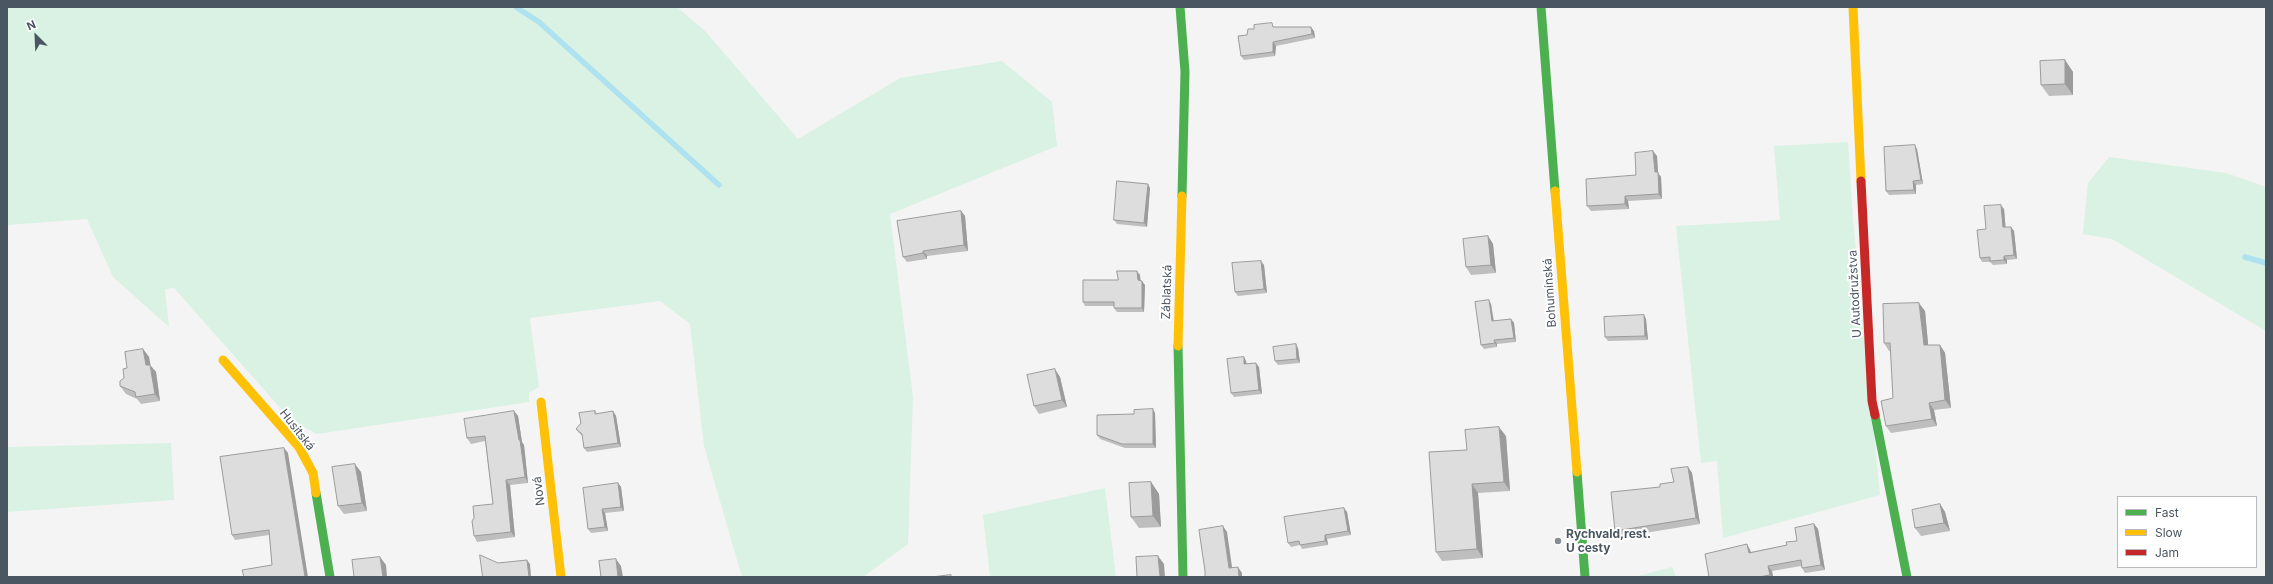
<!DOCTYPE html>
<html>
<head>
<meta charset="utf-8">
<style>
	body { margin:0 }
	#map { position:relative; width:2273px; height:584px; overflow:hidden; background:#f4f4f4; font-family:Inter,sans-serif }
	canvas { display:block }
	.frame { position:absolute; inset:0; border:8px solid #4a5661; pointer-events:none }
	.legend { position:absolute; left:2117px; top:496px; width:140px; height:72px; box-sizing:border-box; background:#fff; border:1px solid #b7bbc0; margin:0; padding:5px 7px; list-style:none; font-size:12px; color:#4a5661 }
	.legend li { display:flex; align-items:center; gap:8px; height:20px }
	.legend b { width:20px; border:1px solid #b7bbc0 }
	.north { position:absolute; left:16px; top:16px; width:40px; height:40px; -webkit-text-stroke:3px #fff; paint-order:stroke; rotate:336deg; font-size:11px; font-weight:700; line-height:16px; text-align:center; color:#4a5661 }
	.north::after { content:''; display:block; margin:auto; width:14px; height:18px; background:#4a5661; clip-path:polygon(50% 0,100% 100%,50% 72%,0 100%) }
</style>
</head>
<body>
<div id="map">
<canvas width="2273" height="584"></canvas>
<div class="frame"></div>
<ul class="legend">
<li><b style="height:5px;background:#4caf50"></b>Fast</li>
<li><b style="height:5px;background:#ffc107"></b>Slow</li>
<li><b style="height:5px;background:#c62828"></b>Jam</li>
</ul>
<div class="north">N</div>
</div>
<script>
const c = document.querySelector('canvas').getContext('2d');
c.lineJoin = 'round';
function paint(path, color) { c.fillStyle = color; c.fill(path, 'evenodd'); }
function trace(path, color, width, dash) { c.strokeStyle = color; c.lineWidth = width; c.lineCap = dash ? 'butt' : 'round'; c.setLineDash(dash || []); c.stroke(path); }
function drawText(font, color, halo, rows, align = 'center') {
  c.font = font + ' Inter,sans-serif'; c.lineWidth = 4; c.setLineDash([]); c.textBaseline = 'middle'; c.strokeStyle = halo; c.fillStyle = color; for (const [text, x, y, turn = 0] of rows) {
    c.save(); c.translate(x, y); c.rotate((+turn || 0) * Math.PI / 180); c.textAlign = isNaN(turn) ? turn : align; if (halo) c.strokeText(text, 0, 0); c.fillText(text, 0, 0); c.restore();
  }
}
paint(new Path2D(`
	M7,7h670l28,24 93,108 102,-61 102,-17 50,41 5,44 -167,68 23,183 -5,147 -45,33h-121l-38,-131 -14,-122 -30,-23 -130,17 9,69 -10,6v9l-212,32 -26,-14 -117,-132 -9,1 4,38 -56,-50 -26,-58 -80,6z
	M1848,142l5,78 27,275 -157,43 -6,-77 -16,2 -25,-237 104,-6 -6,-74z
	M2109,157l117,16 40,14v144l-154,-92 -29,-5 5,-51z
	M171,443l3,57 -167,12v-65z
	M1105,488l11,89h-126l-7,-62z
	M1672,567l4,10h-42z`), '#d9f2e3');
trace(new Path2D(`
	M516,7l23,15 180,163
	M2245,257l21,6`), '#aee2f0', 5.5);
trace(new Path2D(`
	M1180,7l5,65 -3,124
	M1541,7l14,184
	M1178,346l5,231
	M1875,415l32,162
	M1577,472l8,105
	M316,493l14,84`), '#4caf50', 9);
trace(new Path2D(`
	M1853,7l8,174
	M1555,191l22,281
	M1178,346l4,-150
	M223,360l76,87 14,26 3,20
	M541,402l20,175`), '#ffc107', 9);
trace(new Path2D(`
	M1861,181l11,220 3,14`), '#c62828', 9);
paint(new Path2D(`
	M1275,27l39,4 1,7 -39,8 -1,10 -31,4 -3,-4z
	M2065,60l8,12v23l-24,1 -8,-11z
	M1917,149l6,35 -7,1v9l-27,1 -3,-4z
	M1657,156l1,17 3,4 1,22 -34,2 1,8 -38,2 -4,-5 49,-31z
	M1150,188l-3,39 -30,-3 -3,-4z
	M2004,209l1,18h6l3,4 3,28 -10,1v4l-14,1 -3,-3h-8l-2,-4 6,-29z
	M961,211l4,5 3,35 -41,5v3l-20,3 -4,-5z
	M1488,236l5,8 3,29 -25,2 -5,-8z
	M1264,265l3,28 -29,3 -3,-4z
	M1140,275v6l5,4 -1,27h-27l-3,-4v-2h-29l-2,-4 35,-22z
	M1491,304l3,17 17,-2 3,4 2,19 -19,2v3l-13,2 -3,-4z
	M1925,311l3,34h12l5,8 6,55 -17,2 3,16 -46,7 -5,-7 7,-28 -2,-47h-2l-5,-8z
	M1644,315l2,4 2,21 -40,1 -3,-4z
	M1298,348l2,15 -22,2 -3,-4z
	M143,349l6,8 1,8 6,7 4,29 -19,3 -4,-5 -11,-5 -6,-8 4,-8 3,-10z
	M1244,357l2,4 1,3 12,3 3,27 -28,3 -3,-4z
	M1060,377l7,30 -28,7 -5,-8z
	M514,411l4,5 4,26 2,3 4,38 -18,2 5,52 -38,5 -3,-6 19,-32 -8,-63 -14,3 -4,-6z
	M595,411l2,3 16,-3 3,5 5,31 -34,5 -3,-4 -1,-12 -4,-3 -3,-4z
	M1155,413l1,35h-31l-25,-9 -3,-4 37,-21z
	M1506,436l4,55 -32,2 5,65 -41,3 -6,-9 31,-102z
	M288,453l-16,112 -3,-30 -34,5 -3,-5z
	M1688,467l4,6 8,51 -80,13 -5,-6 45,-44 14,-5z
	M361,472l6,39 -23,3 -6,-8z
	M1151,482l8,12 2,33 -22,1 -8,-11z
	M618,483l3,4 3,24 -19,2 3,18 -17,2 -3,-4z
	M1940,504l5,8 5,19 -29,5 -6,-8z
	M1347,512l4,23 -24,4 1,6 -26,4 -2,-4 -9,2 -3,-4z
	M1814,524l4,5 7,41 -20,3 -3,-5 -1,-2 -29,5 1,6h-64l38,-33 4,8 36,-7 10,-4z`), '#bebebf');
paint(new Path2D(`
	M1311,27l3,4 1,7 -3,-4z
	M1273,42l3,4 -1,10 -2,-4z
	M2065,60l8,12v23l-8,-11z
	M1915,145l2,4 6,35 -2,-4z
	M1653,151l4,5 1,17 3,4 1,22 -3,-5 -4,-22z
	M1913,181l3,4v9l-2,-4z
	M1148,184l2,4 -3,39 -3,-4z
	M1625,196l3,5 1,8 -4,-5z
	M2001,205l3,4 2,22 -3,-4z
	M961,211l4,5 3,35 -4,-6z
	M2011,227l3,4 3,28 -3,-4z
	M1488,236l5,8 3,29 -5,-8z
	M923,251l4,5v3l-4,-6z
	M2004,256l3,4v4l-3,-4z
	M1261,261l3,4 3,28 -3,-4z
	M1137,271l3,4 1,9 -3,-4z
	M1142,281l3,4 -1,27 -2,-4z
	M1489,300l2,4 3,21 -2,-4z
	M1919,303l6,8 4,42 -5,-8z
	M1644,315l2,4 2,21 -3,-4z
	M1511,319l3,4 2,19 -2,-4z
	M1494,340l3,4v3l-2,-4z
	M1296,344l2,4 2,15 -3,-4z
	M1940,345l5,8 6,55 -6,-8z
	M143,349l6,8 3,16 -6,-8z
	M1244,357l2,4 1,7 -3,-4z
	M1256,363l3,4 3,27 -3,-4z
	M150,365l6,7 4,29 -5,-7z
	M1055,369l5,8 7,30 -5,-7z
	M1929,403l5,7 3,16 -5,-7z
	M1153,409l2,4 1,35 -3,-4z
	M514,411l4,5 4,26 2,3 4,38 -3,-6z
	M613,411l3,5 5,31 -3,-4z
	M1499,427l7,9 4,55 -6,-9z
	M284,448l4,5 20,124h-3z
	M355,464l6,8 6,39 -5,-8z
	M1688,467l4,6 8,51 -4,-6z
	M506,480l4,5 5,52 -4,-5z
	M1151,482l8,12 2,33 -8,-11z
	M618,483l3,4 3,24 -3,-4z
	M1472,484l6,9 5,65 -6,-9z
	M1940,504l5,8 5,19 -6,-8z
	M1344,508l3,4 4,23 -3,-4z
	M602,509l3,4 3,18 -3,-4z
	M1814,524l4,5 7,41 -4,-5z
	M1223,526l4,6 6,42 -4,-6z
	M1325,535l2,4 1,6 -3,-4z
	M1747,544l3,6 3,8 -4,-5z
	M1158,556l6,8 1,13h-5z
	M380,557l6,8 1,12h-4z
	M616,559l5,7 2,11h-5z
	M527,560l3,4 1,13h-2z
	M1768,566l4,5 1,6h-1l-2,-2z
	M1238,567l4,6v4h-3z`), '#9b9b9b');
const building = new Path2D(`
	M1272,23l1,4h38l1,7 -39,8v10l-32,4 -3,-20 9,-1 1,-6h6v-4z
	M2065,60v24l-24,1 -1,-24z
	M1915,145l6,35 -8,1 1,9 -28,1 -2,-44z
	M1653,151l2,21h3l1,22 -34,2v8l-38,2 -1,-27 50,-4 -1,-22z
	M1117,181l31,3 -4,39 -30,-3z
	M2001,205l2,22h8l3,28 -10,1v4l-14,1v-4l-10,1 -3,-28 9,-1 -2,-23z
	M961,211l3,34 -41,6v2l-20,4 -6,-36z
	M1488,236l3,29 -25,2 -3,-28z
	M1261,261l3,28 -29,3 -3,-29z
	M1117,271h20l1,9 4,1v27h-28v-6h-31v-22h35z
	M1489,300l3,21 19,-2 3,19 -20,2 1,3 -14,2 -6,-43z
	M1919,303l5,42h16l5,55 -16,3 3,16 -46,7 -5,-25 12,-3 -3,-55h-6l-1,-39z
	M1644,315l1,21 -40,1 -1,-20z
	M1296,344l1,15 -22,2 -2,-14z
	M143,349l3,16h4l5,29 -19,3 -1,-5 -15,-6v-5l4,-3 -1,-9 4,-1 -2,-16z
	M1244,357v7l12,-1 3,27 -28,3 -4,-34z
	M1055,369l7,31 -28,6 -7,-31z
	M1153,409v35h-31l-25,-9v-20l37,-1v-4z
	M514,411l5,29h1l5,37 -19,3 5,52 -37,4 -2,-15 2,-3 -1,-12 20,-2 -8,-68 -18,2 -3,-19z
	M595,411v3l18,-3 5,32 -34,5 -2,-14 -6,-5 5,-6 -2,-10z
	M1499,427l5,55 -32,2 5,65 -41,3 -7,-100 38,-2 -2,-20z
	M284,448l21,129h-61l-2,-7 30,-5 -3,-35 -37,5 -12,-78z
	M355,464l7,39 -24,3 -6,-39z
	M1688,467l8,51 -81,13 -4,-39 49,-5v-3l14,-2 -3,-13z
	M1151,482l2,34 -22,1 -2,-34z
	M618,483l3,24 -19,2 3,18 -17,2 -5,-41z
	M1940,504l4,19 -29,5 -3,-18z
	M1344,508l4,23 -23,4v6l-25,4 -1,-4 -11,2 -4,-26z
	M1814,524l7,41 -19,3 -1,-8 -33,6 2,9 -11,2h-50l-4,-23 42,-10 2,9 38,-8 -1,-3 11,-1 -2,-13z
	M1223,526l6,42 9,-1 1,10h-34v-6l-6,-41z
	M480,555l18,8 29,-3 2,17h-46z
	M1158,556l2,21h-23l-1,-20z
	M380,557l3,20h-29l-2,-17z
	M616,559l2,18h-17l-2,-16z
	M951,575v2h-19z`);
paint(building, '#ddddde');
trace(building, '#9b9b9b', 1);
for (const [x, y, r, color] of [
	[1558,541,4,"#868d94"]
]) { const dot = new Path2D(); dot.arc(x, y, r, 0, 2 * Math.PI); c.fillStyle = color; c.fill(dot); trace(dot, '#fff', 1.5); }
drawText('12px', '#4a5661', '#fff', [
	["Záblatská",1167,292,-88],
	["Bohumínská",1550,293,-94],
	["U Autodružstva",1855,294,-93],
	["Husitská",297,430,52],
	["Nová",539,491,-97]
]);
drawText('bold 12px', '#4a5661', '#fff', [
	["Rychvald,rest.",1566,534],
	["U cesty",1566,548]
], 'left');
</script>
</body>
</html>
